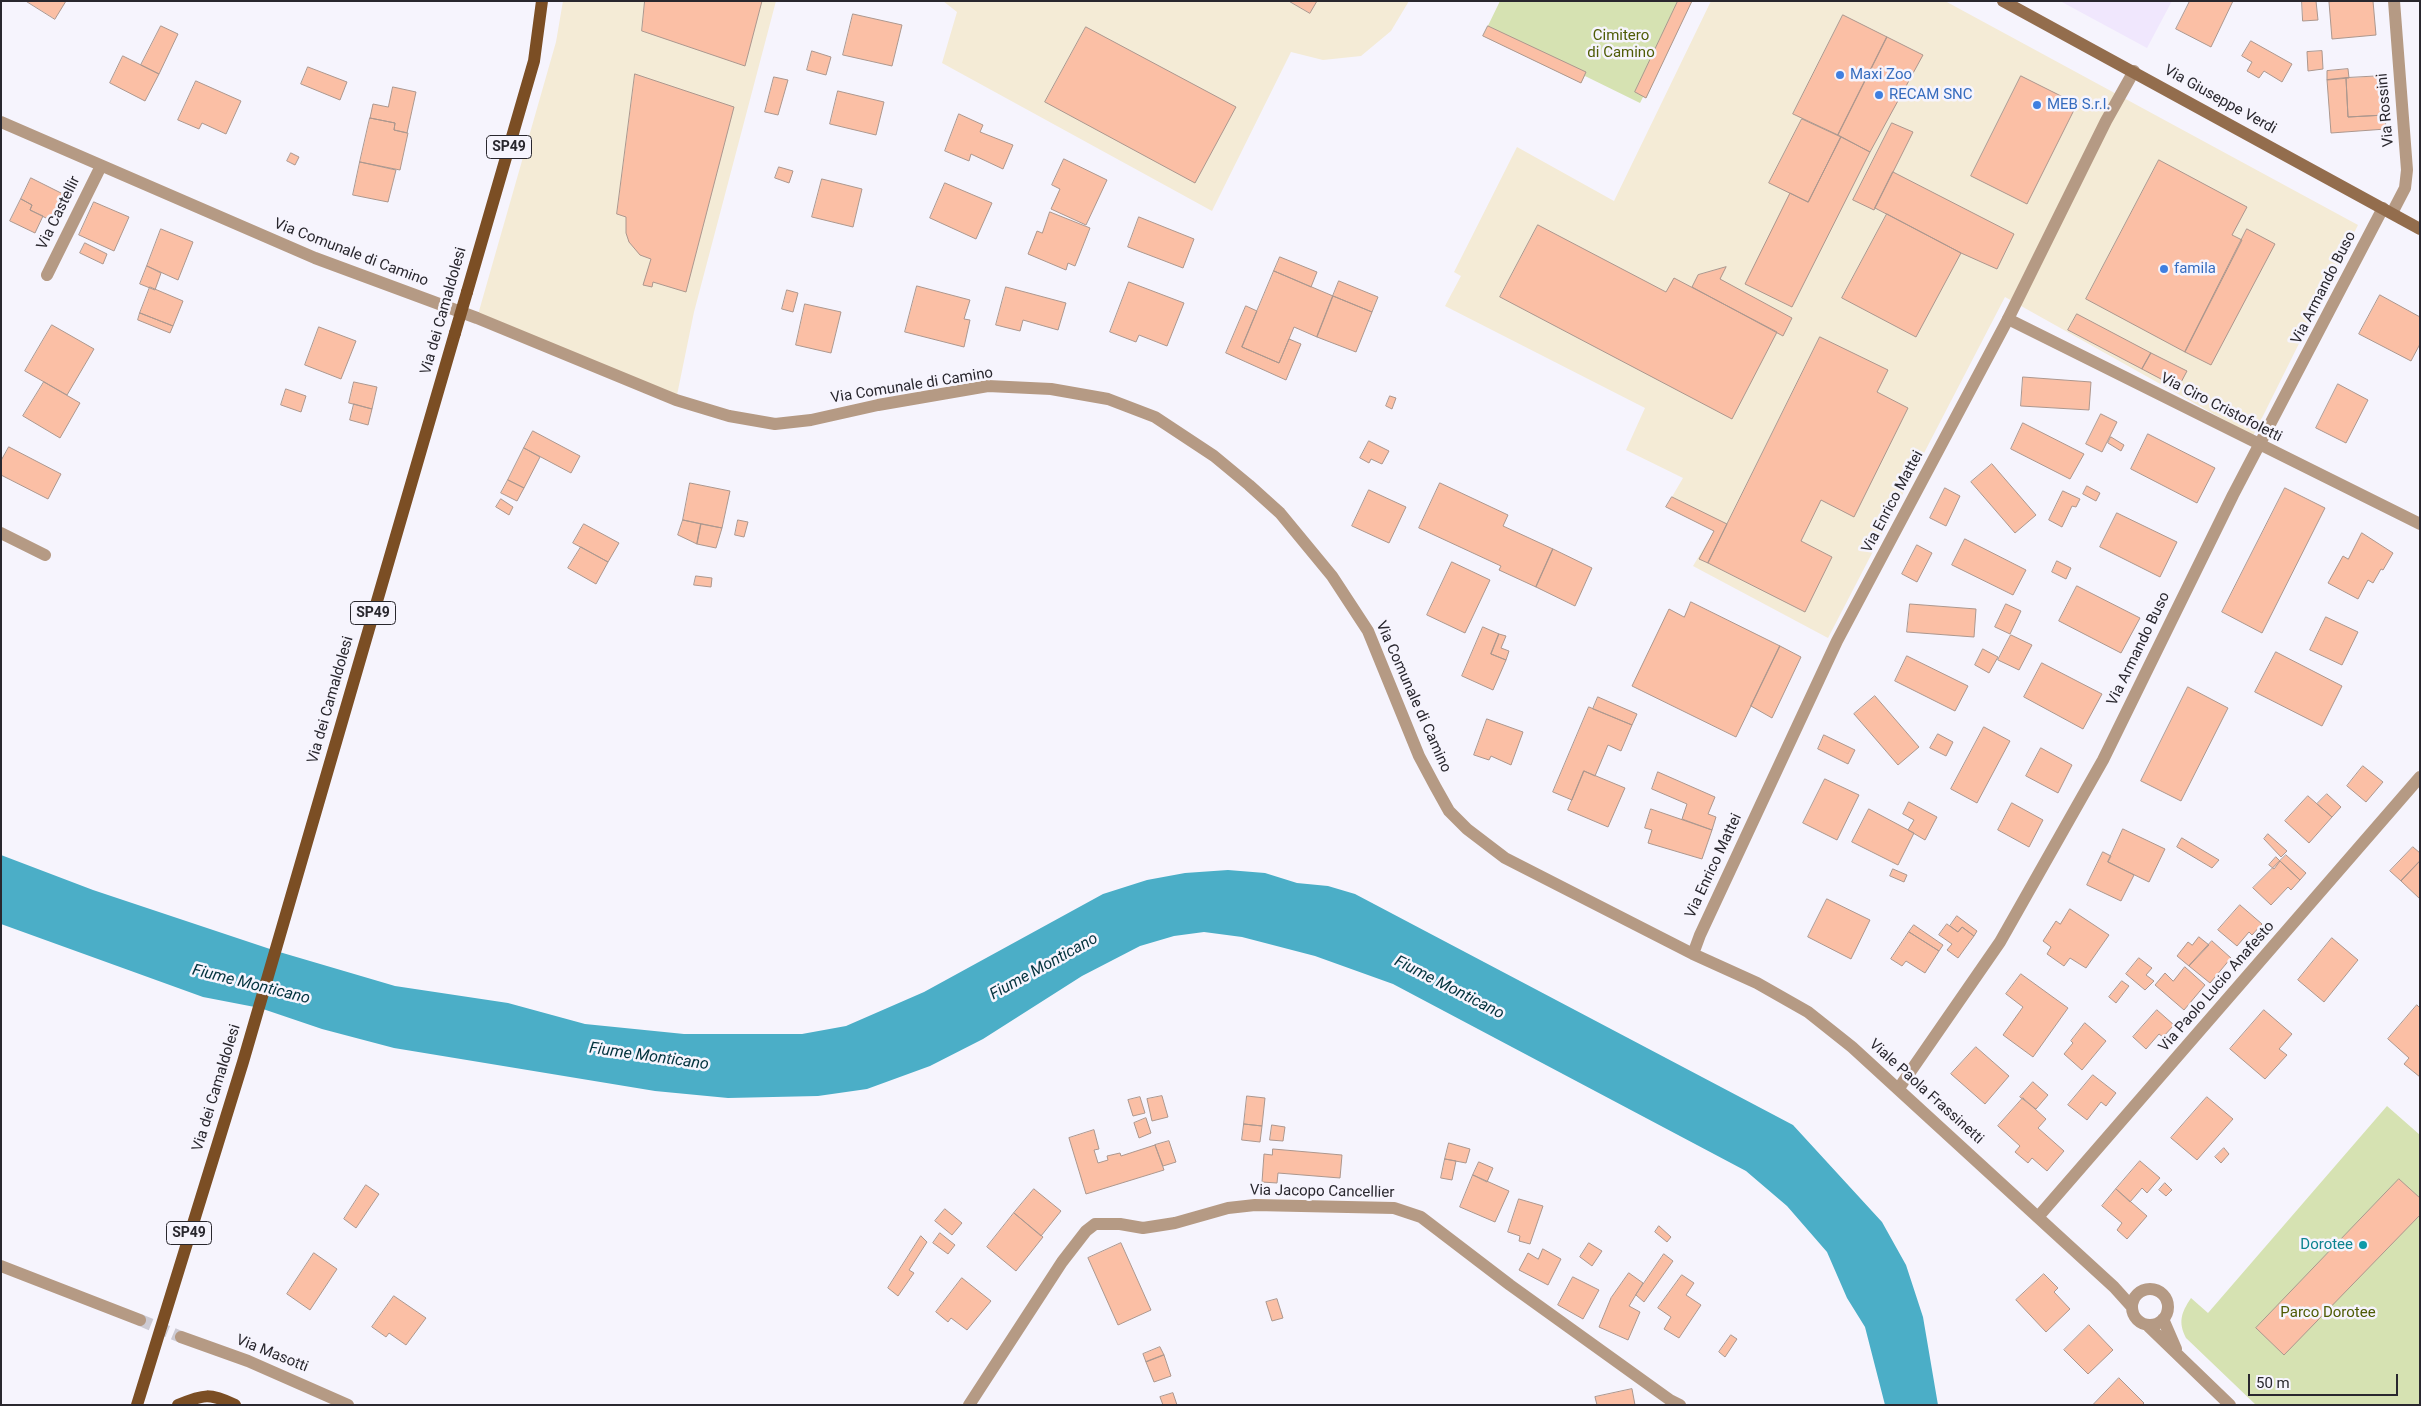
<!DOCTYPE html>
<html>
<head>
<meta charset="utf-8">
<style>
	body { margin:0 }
	#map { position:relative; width:2421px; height:1406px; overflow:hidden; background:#f6f4fd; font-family:Roboto,sans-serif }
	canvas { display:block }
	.frame { position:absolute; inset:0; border:2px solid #29272e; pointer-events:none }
	.scale { position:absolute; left:2248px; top:1374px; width:150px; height:22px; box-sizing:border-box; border:2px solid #29272e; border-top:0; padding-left:6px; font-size:15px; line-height:18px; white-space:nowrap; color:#29272e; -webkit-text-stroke:4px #f6f4fd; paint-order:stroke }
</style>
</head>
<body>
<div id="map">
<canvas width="2421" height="1406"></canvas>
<div class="frame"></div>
<div class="scale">50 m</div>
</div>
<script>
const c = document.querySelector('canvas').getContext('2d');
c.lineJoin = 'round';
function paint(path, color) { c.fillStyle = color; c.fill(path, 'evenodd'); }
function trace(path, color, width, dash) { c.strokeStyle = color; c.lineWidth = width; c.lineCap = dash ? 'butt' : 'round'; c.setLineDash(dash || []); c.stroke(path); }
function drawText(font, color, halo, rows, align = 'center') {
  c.font = font + ' Roboto,sans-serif'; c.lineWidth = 5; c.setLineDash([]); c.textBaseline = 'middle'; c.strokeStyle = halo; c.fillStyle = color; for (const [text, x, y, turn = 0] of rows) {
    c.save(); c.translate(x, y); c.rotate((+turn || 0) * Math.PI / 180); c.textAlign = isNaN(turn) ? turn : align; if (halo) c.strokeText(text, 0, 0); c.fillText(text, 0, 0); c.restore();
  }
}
paint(new Path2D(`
	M563,1h213l-82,311 -18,88 -199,-82 79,-276z
	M943,1h466l-18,30 -30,25 -38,4 -32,-8 -79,159 -270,-148 15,-51z
	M1711,1h234l413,224 -105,211 -248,-139 -177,341 -135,-72 21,-35 -48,-24 17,-29 -57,-28 19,-42 -200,-102 16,-30 -7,-4 63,-125 97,54z`), '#f4ebd6');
paint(new Path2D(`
	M2060,1h112l-25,47z`), '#f0e7fd');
paint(new Path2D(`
	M1500,1h192l-46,97 -3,-1 -3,6 -55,-27 -4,7 -98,-47z
	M2387,1106l33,29v270h-164l-70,-67c-8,-16 -5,-25 5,-40l17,15z`), '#d6e2b2');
paint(new Path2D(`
	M1,855l92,35 183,61 119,35 113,17 77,21 99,10h118l44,-8 78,-34 179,-98 44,-14 38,-7 43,-3 37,3 32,10 31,3 27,8 438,231 89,97 24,43 17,52 15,88h-53l-20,-78 -18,-29 -20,-46 -40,-46 -41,-35 -353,-187 -78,-28 -73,-19 -38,-5 -30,4 -34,10 -58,30 -99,63 -53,27 -63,23 -49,7 -90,2 -73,-7 -261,-43 -72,-19 -62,-21 -57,-11 -202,-73z`), '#4baec7');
const building = new Path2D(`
	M26,1h40l-11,18z
	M645,1h117l-17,65 -103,-35z
	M1289,1h28l-7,12z
	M1678,1h14l-46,97 -11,-6z
	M2190,1h43l-22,46 -35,-18z
	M2302,1h14l2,19 -15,1z
	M2373,1l3,34 -44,4 -3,-37z
	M853,14l49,11 -10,41 -49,-11z
	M1843,15l44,22 -49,98 -45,-21z
	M161,26l17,8 -19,40 -18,-9z
	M1488,26l98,46 -5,11 -98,-47z
	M1086,27l150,80 -41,76 -150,-81z
	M1887,37l36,18 -53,97 -32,-17z
	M2251,41l41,23 -10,18 -18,-11 -5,7 -12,-7 5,-9 -10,-6z
	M812,51l19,6 -5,18 -19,-5z
	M2322,51l1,18 -15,2 -1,-19z
	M123,56l36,18 -14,27 -35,-18z
	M308,67l39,15 -7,18 -39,-16z
	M2348,69l1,9 -22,2v-9z
	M635,74l99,33 -48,185 -33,-10 -1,5 -9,-2 8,-26 -11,-4 -11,-13 -3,-9v-16l-9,-3z
	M2021,76l56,28 -50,100 -56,-28z
	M2383,76l2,39 -37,2 -2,-39z
	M774,77l14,3 -10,35 -13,-3z
	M2346,78l2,39 37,-2 1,14 -55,4 -4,-53z
	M196,81l45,20 -15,33 -24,-11 -3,6 -21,-9z
	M393,87l23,5 -9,41 -13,-3 1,-7 -25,-5 3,-14 15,3z
	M838,91l46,11 -8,33 -46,-11z
	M959,114l24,11 -3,7 33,13 -10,24 -32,-15 -2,7 -24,-10z
	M370,118l25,5 -1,7 14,3 -8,37 -40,-8z
	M1802,119l39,18 -33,65 -39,-19z
	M1892,123l21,9 -39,78 -21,-10z
	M1841,137l29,15 -78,155 -47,-23 45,-91 18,9z
	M291,153l8,4 -4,8 -8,-4z
	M1064,159l43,21 -21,45 -35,-16 9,-20 -8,-4z
	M2159,160l88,47 -15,28 10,5 -57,112 -99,-53z
	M360,162l36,8 -8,32 -35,-7z
	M779,167l14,4 -4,12 -14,-5z
	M1893,172l121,62 -17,35 -36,-16 -86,-45z
	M31,178l32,16 -13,26 -20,-10 2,-5 -11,-6z
	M822,179l40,10 -9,38 -41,-10z
	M945,183l47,20 -16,36 -46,-21z
	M21,199l11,6 -2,5 13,6 -8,17 -25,-12z
	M94,202l35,15 -15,34 -35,-16z
	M1050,212l40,16 -15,38 -7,-3 -2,7 -38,-16 9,-23 5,2z
	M1887,214l74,39 -45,84 -74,-39z
	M1139,217l55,22 -11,29 -55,-21z
	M1538,225l128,67 8,-14 103,54 -45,87 -232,-122z
	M161,229l32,13 -15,38 -31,-14z
	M2247,229l28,15 -64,121 -26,-13z
	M85,243l22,11 -4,10 -23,-11z
	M1280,257l37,15 -6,15 -37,-16z
	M147,266l14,7 -6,17 -15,-6z
	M1726,267l-6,12 72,39 -9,18 -91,-49 6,-12z
	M1274,271l59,25 -16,41 -23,-10 -15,36 -37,-16z
	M1339,281l39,16 -6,15 -39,-16z
	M1129,282l55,21 -17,43 -28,-11 -3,7 -26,-10z
	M917,286l53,14 -6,19 6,1 -6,27 -59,-15z
	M150,287l33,14 -10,25 -33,-13z
	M1006,287l60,16 -8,27 -35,-10 -3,11 -24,-6z
	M787,290l11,3 -5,19 -11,-3z
	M2380,295l40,22v27l-9,17 -52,-27z
	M1333,296l39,16 -16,40 -39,-15z
	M805,304l36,8 -10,41 -35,-8z
	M1246,306l11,5 -15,36 37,16 10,-24 12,5 -15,36 -60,-27z
	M140,313l33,13 -3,7 -32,-13z
	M2077,314l74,39 -9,16 -74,-39z
	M52,325l42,24 -27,46 -42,-24z
	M319,327l37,14 -15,38 -36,-14z
	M1820,337l68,33 -11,22 31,16 -54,109 -33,-17 -20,41 31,16 -27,55 -97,-49z
	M2151,353l36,18 -9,17 -36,-19z
	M2023,377l68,5 -2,28 -68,-4z
	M44,382l36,21 -20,35 -37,-22z
	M354,382l23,5 -5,22 -23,-6z
	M2338,384l30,16 -22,43 -30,-15z
	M286,389l20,7 -5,16 -20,-7z
	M1390,396l6,2 -4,11 -6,-3z
	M354,404l18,5 -4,16 -18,-5z
	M2101,414l16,8 -15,30 -16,-8z
	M2023,423l61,31 -14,25 -59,-30z
	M533,431l47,25 -9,17 -47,-25z
	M2148,434l67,34 -18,35 -66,-34z
	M2111,437l13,8 -3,6 -13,-8z
	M1369,441l20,10 -7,13 -11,-5 -2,4 -9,-5z
	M9,447l52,27 -13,25 -47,-24v-14z
	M524,448l16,9 -16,31 -16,-8z
	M1992,464l44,51 -21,18 -44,-51z
	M508,480l16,8 -7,13 -16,-8z
	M690,483l40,8 -8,37 -39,-8z
	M1440,483l68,32 -5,11 50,23 -17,38 -37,-17 2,-4 -82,-38z
	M2087,486l13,7 -4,8 -13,-7z
	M1945,488l15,8 -14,30 -16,-8z
	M2285,488l40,20 -63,125 -40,-21z
	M1369,490l37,17 -17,36 -37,-17z
	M2063,491l17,8 -4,8 -4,-1 -10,21 -13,-7z
	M1672,497l55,27 -19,39 -9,-4 15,-28 -48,-24z
	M501,499l12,8 -4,8 -13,-8z
	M2117,513l60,29 -17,35 -60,-30z
	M683,520l18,4 -4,20 -19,-9z
	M738,520l10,2 -4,15 -9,-2z
	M584,524l35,19 -11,19 -35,-19z
	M701,524l21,4 -6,20 -19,-4z
	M2362,533l31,20 -10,17 -2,-1 -8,14 -5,-3 -10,19 -30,-16 15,-27 5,3z
	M1965,539l61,31 -13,25 -61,-30z
	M1917,545l15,8 -15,29 -15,-8z
	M581,547l27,15 -12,22 -28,-16z
	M1553,549l39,19 -17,38 -39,-19z
	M2057,561l14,7 -5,11 -14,-7z
	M1452,562l38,18 -25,53 -38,-18z
	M696,576l16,2 -1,9 -17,-2z
	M2077,586l63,32 -19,35 -62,-32z
	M1691,602l89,44 -44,91 -104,-51 37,-77 15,8z
	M1910,604l66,5 -2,28 -67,-5z
	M2006,604l15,7 -11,23 -15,-7z
	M2326,617l32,15 -16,33 -32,-15z
	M1483,627l16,7 -8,20 15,6 -13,30 -31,-14z
	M1499,634l7,2 -5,12 8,3 -3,9 -15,-6z
	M2011,635l21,10 -13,25 -21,-10z
	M1780,646l21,11 -29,61 -21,-12z
	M1983,649l15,8 -9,16 -14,-8z
	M2276,652l66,34 -20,40 -67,-34z
	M1907,656l61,30 -13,25 -60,-30z
	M2042,663l60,31 -19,35 -59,-32z
	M2188,687l40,21 -47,93 -40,-20z
	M1875,696l44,51 -21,18 -44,-51z
	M1598,697l39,17 -5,11 -39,-16z
	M1589,707l43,18 -11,26 -13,-6 -13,31 -11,-5 -12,29 -19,-8z
	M1487,719l36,13 -12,33 -20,-9 -2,4 -15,-5z
	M1984,727l26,14 -33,62 -26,-14z
	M1938,734l15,8 -7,14 -16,-8z
	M1824,735l31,15 -7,14 -30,-15z
	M2041,748l31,17 -14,28 -32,-17z
	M2363,766l20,16 -17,20 -19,-16z
	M1584,771l41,17 -17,39 -40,-17z
	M1658,772l57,25 -7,17 8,3 -4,13 -30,-11 5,-15 -35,-15z
	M1825,779l34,16 -22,45 -34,-17z
	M2327,794l14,13 -9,10 -15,-13z
	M2308,796l24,21 -23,26 -24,-22z
	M1909,802l28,15 -12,23 -17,-10 6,-10 -11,-6z
	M2012,803l31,17 -14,27 -31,-17z
	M1651,809l61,21 -10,29 -54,-16 4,-13 -7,-2z
	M1869,809l45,24 -16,32 -46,-23z
	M2123,829l42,20 -16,33 -41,-20z
	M2268,834l19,17 -6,6 -17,-18z
	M2182,838l37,22 -7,8 -35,-21z
	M2413,847l7,6v8l-19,20 -11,-10z
	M2103,852l8,4 -3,6 26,13 -13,26 -34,-16z
	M2286,855l20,18 -6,7 -20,-19z
	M2276,857l4,4 -6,8 -5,-4z
	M2280,861l20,19 -9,10 -3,-3 -17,18 -18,-17z
	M2420,861v38l-19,-18z
	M1893,869l14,6 -3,7 -14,-6z
	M1827,899l43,21 -19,39 -43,-22z
	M2240,905l22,19 -10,11 -3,-3 -12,14 -19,-16z
	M2070,909l39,26 -23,33 -16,-10 -6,8 -17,-12 4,-7 -8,-6 13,-20 4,3z
	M1957,916l20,15 -3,5 -12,-9 -4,5 -8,-6z
	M1947,924l11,8 4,-5 12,9 -16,22 -11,-8 5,-6 -13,-9z
	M1914,925l29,20 -4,6 -30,-19z
	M1909,932l30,19 -14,22 -19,-12 -4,5 -11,-7z
	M2199,937l10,8 -20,21 -12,-10 11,-14 4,3z
	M2332,938l26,22 -34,42 -26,-22z
	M2212,941l19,17 -21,25 -21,-17z
	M2139,958l13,10 -6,7 8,6 -9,9 -19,-16z
	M2185,967l20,18 -21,25 -29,-25 10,-12 8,8z
	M2021,974l47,34 -35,49 -30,-22 20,-28 -17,-13z
	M2122,981l7,5 -13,17 -7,-6z
	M2417,1005l3,3v69l-16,-13 5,-6 -21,-19z
	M2157,1010l17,15 -11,12 -4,-3 -13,15 -13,-12z
	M2264,1010l28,24 -13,15 8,6 -22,24 -35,-30z
	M2085,1023l21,18 -24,29 -18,-16 9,-11 -2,-2z
	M1976,1047l33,29 -24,28 -34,-30z
	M2093,1075l23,18 -10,13 -5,-4 -14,18 -19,-15z
	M2033,1082l15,13 -12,14 -16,-12z
	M1162,1096l6,21 -16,4 -5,-22z
	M1247,1096l18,2 -3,28 -18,-2z
	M1140,1097l5,16 -12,3 -5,-16z
	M2207,1097l26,22 -36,41 -26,-22z
	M2023,1098l23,21 -8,9 26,23 -17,20 -15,-13 -4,5 -13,-11 5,-6 -22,-20z
	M1146,1118l5,15 -12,5 -5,-15z
	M1244,1124l18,2 -2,16 -18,-2z
	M1272,1125l13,2 -2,14 -13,-1z
	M1094,1130l5,19 -5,1 4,13 10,-3 -1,-4 13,-3 1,3 34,-11 9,25 -78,24 -17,-56z
	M1169,1141l7,21 -13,4 -8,-21z
	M1449,1143l21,6 -4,14 -21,-4z
	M2224,1148l5,6 -8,9 -6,-6z
	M1273,1149l69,6 -2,23 -62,-5 -1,10 -15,-1 2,-28 8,1z
	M1445,1159l11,2 -4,19 -11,-2z
	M2140,1161l20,17 -13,15 -5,-5 -12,14 -14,-13z
	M1479,1162l14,6 -6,14 -14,-7z
	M1473,1175l36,16 -14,31 -35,-15z
	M2399,1179l21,19v17l-136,140 -28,-27z
	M2165,1183l7,7 -6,6 -7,-6z
	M366,1185l13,9 -23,34 -12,-9z
	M1034,1189l27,22 -20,25 -27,-23z
	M2116,1189l31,27 -20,23 -10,-9 5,-7 -20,-17z
	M1519,1199l24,7 -13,38 -11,-3 1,-5 -12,-4z
	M945,1209l17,14 -10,12 -17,-14z
	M1014,1213l29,24 -27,34 -29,-24z
	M1659,1226l12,11 -4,5 -12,-10z
	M940,1233l15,12 -7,9 -15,-11z
	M921,1236l6,6 -18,28 5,3 -16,23 -10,-8z
	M1121,1243l30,67 -33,15 -30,-67z
	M1589,1243l13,8 -10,15 -12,-9z
	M1543,1249l18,10 -13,26 -29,-15 9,-17 10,6z
	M314,1253l23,16 -27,41 -23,-16z
	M1664,1254l9,7 -29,41 -8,-7z
	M1629,1273l14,10 -14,23 11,6 -12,28 -29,-13 12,-29z
	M2044,1274l14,14 -4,4 16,17 -24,23 -30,-32z
	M1682,1275l12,8 -8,12 15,10 -22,33 -15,-9 7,-12 -13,-9z
	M1573,1277l26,13 -16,29 -25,-14z
	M962,1278l29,23 -24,29 -16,-12 -3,4 -12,-10z
	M394,1296l32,22 -20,27 -17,-12 -3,4 -14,-10z
	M1277,1299l6,19 -11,3 -6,-19z
	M2089,1325l24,25 -25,24 -24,-24z
	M1731,1335l6,4 -12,18 -6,-5z
	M1160,1347l4,8 -18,7 -3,-8z
	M1164,1355l7,21 -17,6 -8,-20z
	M2119,1378l25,25 -2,2h-49z
	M1632,1389l3,16h-38l-2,-8z
	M1173,1393l4,12h-14l-3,-8z`);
paint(building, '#fbbfa5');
trace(building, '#ac978e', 1);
trace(new Path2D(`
	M140,1320l41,17`), '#cdcbd4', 12, [12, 6]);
trace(new Path2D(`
	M2392,213l13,-25 2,-18 -13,-169
	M47,275l54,-109
	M2008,319l412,205
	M1,533l44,22
	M1899,1088l101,-146 103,-182 130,-265 150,-287
	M2038,1217l382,-440
	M1,1266l139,54
	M181,1337l67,24 100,44
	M969,1405l93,-143 24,-31 9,-7h25l23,4 32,-5 53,-15 27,-3 139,3 27,9 89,68 160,115 10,5`), '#b59a84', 12);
trace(new Path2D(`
	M1,122l314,136 162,60 199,82 53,16 46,8 36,-4 67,-15 110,-19 63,3 57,10 47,18 59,39 35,29 31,28 52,63 36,55 51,125 16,30 14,25 18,18 38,29 188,96 64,29 51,29 44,35 262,240 18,20
	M1693,954l7,-19 137,-294 171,-322 98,-198 28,-50
	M2132 1307a18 18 0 1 1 36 0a18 18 0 1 1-36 0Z
	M2163,1319l13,30
	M2147,1325l83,80`), '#b59a84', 12);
trace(new Path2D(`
	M2003,1l417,228`), '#936d4d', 12);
trace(new Path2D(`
	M467,292l67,-231 8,-60
	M137,1405l106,-343 212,-729
	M178,1405c26,-11 32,-12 57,0`), '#7b4e24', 12);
trace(new Path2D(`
	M455,333l12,-41`), '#7b4e24', 12);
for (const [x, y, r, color] of [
	[1840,75,5,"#3f7fe0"],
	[1879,95,5,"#3f7fe0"],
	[2037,105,5,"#3f7fe0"],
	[2164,269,5,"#3f7fe0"],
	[2363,1245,5,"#0f9aa8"]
]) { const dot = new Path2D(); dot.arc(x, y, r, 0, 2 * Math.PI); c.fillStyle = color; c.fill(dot); trace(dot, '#f6f4fd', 2); }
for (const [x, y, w] of [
	[509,147,45],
	[373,613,45],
	[189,1233,45]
]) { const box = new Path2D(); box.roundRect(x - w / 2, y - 11.5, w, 23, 4); c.fillStyle = '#f6f4fd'; c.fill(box); trace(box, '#29272e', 1); }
drawText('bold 14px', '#29272e', null, [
	["SP49",509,147],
	["SP49",373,613],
	["SP49",189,1233]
]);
drawText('15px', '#4f5c06', '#f6f4fd', [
	["Cimitero",1621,36],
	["di Camino",1621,53],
	["Parco Dorotee",2328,1313]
]);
drawText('15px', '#366cbe', '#f6f4fd', [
	["Maxi Zoo",1850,75],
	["RECAM SNC",1889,95],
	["MEB S.r.l.",2047,105],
	["famila",2174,269]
], 'left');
drawText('15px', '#29272e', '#f6f4fd', [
	["Via Giuseppe Verdi",2220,100,29],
	["Via Rossini",2386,110,-95],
	["Via Castellir",59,213,-64],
	["Via Comunale di Camino",351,253,21],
	["Via Armando Buso",2324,288,-63],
	["Via dei Camaldolesi",444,311,-74],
	["Via Comunale di Camino",912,386,-9],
	["Via Ciro Cristofoletti",2221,408,27],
	["Via Enrico Mattei",1893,502,-62],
	["Via Armando Buso",2139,649,-64],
	["Via Comunale di Camino",1413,697,66],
	["Via dei Camaldolesi",331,700,-74],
	["Via Enrico Mattei",1714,866,-65],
	["Via Paolo Lucio Anafesto",2217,987,-49],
	["Via dei Camaldolesi",217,1088,-73],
	["Viale Paola Frassinetti",1926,1092,42],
	["Via Jacopo Cancellier",1322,1192,1],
	["Via Masotti",272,1354,22]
]);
drawText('15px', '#0d838f', '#f6f4fd', [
	["Dorotee",2353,1245]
], 'right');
drawText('italic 16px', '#02323d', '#f6f4fd', [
	["Fiume Monticano",1044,967,-29],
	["Fiume Monticano",251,985,14],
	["Fiume Monticano",1449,988,27],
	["Fiume Monticano",649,1057,8]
]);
</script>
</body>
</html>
